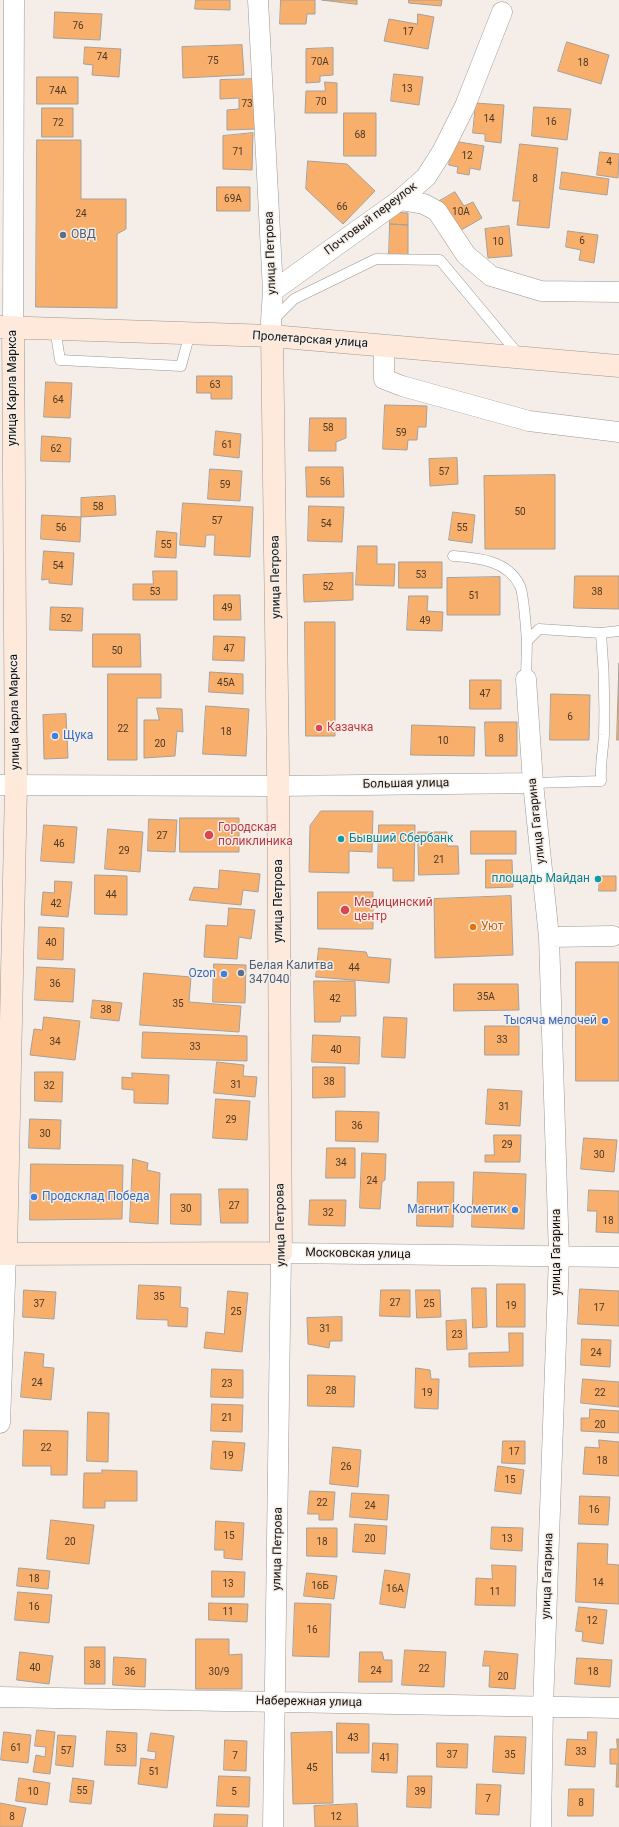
<!DOCTYPE html>
<html>
<head>
<meta charset="utf-8">
<style>
	body { margin:0 }
	canvas { display:block; background:#f5eee8 }
</style>
</head>
<body>
<canvas width="619" height="1827"></canvas>
<script>
const c = document.querySelector('canvas').getContext('2d');
c.lineJoin = 'round';
function paint(path, color) { c.fillStyle = color; c.fill(path, 'evenodd'); }
function trace(path, color, width, dash) { c.strokeStyle = color; c.lineWidth = width; c.lineCap = dash ? 'butt' : 'round'; c.setLineDash(dash || []); c.stroke(path); }
function drawText(font, color, halo, rows, align = 'center') {
  c.font = font + ' Roboto,sans-serif'; c.lineWidth = 3; c.setLineDash([]); c.textBaseline = 'middle'; c.strokeStyle = halo; c.fillStyle = color; for (const [text, x, y, turn = 0] of rows) {
    c.save(); c.translate(x, y); c.rotate((+turn || 0) * Math.PI / 180); c.textAlign = isNaN(turn) ? turn : align; if (halo) c.strokeText(text, 0, 0); c.fillText(text, 0, 0); c.restore();
  }
}
const building = new Path2D(`
	M196,0h34v10l-35,-1z
	M281,0h34v14h-8l-1,10h-26z
	M322,0h35v4z
	M409,0h33l-1,6 -32,-3z
	M55,12l47,2 -2,26 -46,-2z
	M418,14l16,3 -6,32 -44,-8 5,-22 28,5z
	M567,42l42,13 -8,29 -43,-13z
	M242,45l2,30 -61,3 -1,-31z
	M85,47l36,2 -2,28 -27,-2 1,-10 -9,-1z
	M333,48v27l-13,1v6l-14,1v-34z
	M394,74l29,3 -4,28 -28,-4z
	M37,77h41v27h-41z
	M255,79l1,50 -29,1v-20l12,-1v-11l-19,1v-19z
	M325,82l12,1v30h-32l1,-22h19z
	M476,103l28,2 -3,38 -16,-2v-7l-12,-1z
	M534,107l37,2 -4,31 -35,-4z
	M42,108h31v29h-31z
	M344,113h32v43h-32z
	M253,133l-1,37 -29,-1v-33z
	M37,140h44v59h45v30l-9,5v74l-81,-1z
	M453,141l31,5 -4,24 -10,-2 -1,7 -12,-2 1,-6 -9,-2z
	M520,144l38,4 -9,80 -32,-3 3,-24h-7z
	M600,152l19,2 -1,24 -21,-3z
	M308,161l39,3 28,27 -32,33 -37,-35z
	M562,172l47,7 -2,16 -47,-6z
	M217,187h33v24h-33z
	M455,192l9,14 9,-4 9,16 -26,15 -18,-31z
	M390,212l18,1v12l-18,-1z
	M390,224l18,1v31h-19z
	M509,226l3,30 -24,2 -3,-29z
	M568,231l30,4 -4,28 -15,-3 2,-10 -15,-3z
	M197,376h35v23h-21v-6h-14z
	M46,382l26,1 -2,35 -26,-1z
	M385,405l42,1 -1,21h-8l-1,13h-9l-1,10 -24,-1z
	M310,418h36v20l-10,4v9h-27z
	M216,431l25,3 -2,24 -25,-3z
	M42,436l29,2 -1,24 -29,-1z
	M457,458l1,26 -28,2 -1,-27z
	M306,467h37l1,30h-37z
	M210,469l32,2 -2,30 -32,-2z
	M555,475v74h-70l-1,-73z
	M115,496l1,19 -35,2v-19z
	M183,503l70,4 -3,50 -36,-2 1,-20h-9l-1,12 -25,-2z
	M309,506l35,1 -2,35 -34,-1z
	M453,512l22,3 -3,28 -23,-3z
	M42,515l39,2 -1,25 -39,-3z
	M157,531l20,2 -1,25 -21,-1z
	M358,546h19v18h18l-1,22 -38,-1z
	M44,551l30,2 -2,32 -23,-2v-4l-7,1z
	M399,562h43v26h-43z
	M153,571h24v29h-44v-16h20z
	M353,573v27l-49,2 -1,-27z
	M575,576h44v33l-45,-1z
	M500,577v38h-53v-37z
	M214,595h26l1,25h-27z
	M409,596h19l-1,15 16,1 -1,19 -35,-1z
	M51,607l32,1 -1,23 -32,-1z
	M305,622h30v114h-29z
	M93,634h47l1,33h-48z
	M214,636l31,1 -1,24 -31,-1z
	M619,663v77h-2z
	M210,672l33,2v20l-34,-2z
	M108,674h53v24h-24v62h-29z
	M470,680h31v29h-31z
	M551,694l39,1 -1,45h-39z
	M206,706l43,3 -3,47 -43,-2z
	M157,708l25,1 1,23 -6,-1 -2,25 -31,2v-38h15z
	M66,714l2,44 -24,1 -1,-44z
	M485,722h32v34h-31z
	M412,725l63,2 -1,29 -63,-1z
	M321,811h52l-1,41 -23,-1v22l-40,-1 1,-46z
	M180,818h59v34h-59z
	M149,819l28,1 -2,32 -27,-1z
	M44,825l33,2 -3,36 -33,-2z
	M379,825h36l-1,56h-21v-13h-15z
	M108,829l35,3 -3,40 -35,-3z
	M471,831h45v23h-45z
	M418,832h29v14h11l1,28 -40,1z
	M486,860h26l1,27 -27,1z
	M220,870l40,4 -2,18 -15,-2 -2,15 -52,-5 5,-13 24,2z
	M95,875l32,1v39l-32,-1z
	M600,876h16v15h-17z
	M55,881l17,1 -4,35 -27,-2 2,-23 11,1z
	M318,892h55v37h-55z
	M511,896l2,59 -78,3 -1,-59z
	M229,908l26,2 -4,29 -12,-2 -2,22 -33,-2 2,-32 21,1z
	M39,927l25,1 -1,32 -25,-1z
	M319,948l47,4 2,5 23,2 -2,24 -73,-6z
	M576,962h43v119h-43z
	M214,964l32,1 -1,38 -32,-1z
	M37,967l38,2 -2,33 -38,-2z
	M144,973l47,4 -2,25 52,4 -2,26 -99,-7z
	M314,981h41l1,35h-15l-1,6h-25z
	M454,984h64l1,26 -65,1z
	M93,1000l29,3 -3,18 -28,-3z
	M44,1017l36,4 -5,39 -45,-5 4,-26 8,1z
	M384,1017l23,1 -2,40 -23,-1z
	M485,1026h34v29h-34z
	M143,1032l104,4v25l-105,-3z
	M313,1035l47,2 -1,27 -47,-2z
	M217,1062l27,3 -1,11 14,1 -2,20 -41,-4z
	M313,1067h32v30l-32,1z
	M35,1072h28l-1,30 -27,-1z
	M132,1073l37,2 -1,29 -34,-1v-13l-12,-1v-12l10,1z
	M488,1089l34,2 -2,35 -34,-2z
	M216,1099l34,2 -3,39 -34,-2z
	M336,1111l43,1 -1,30 -42,-1z
	M30,1119l31,1 -1,29 -31,-1z
	M494,1135h27l-1,27h-35v-7h9z
	M584,1138l33,2 -3,32 -33,-3z
	M327,1148h28v30h-29z
	M362,1153l24,1 -1,26 -3,2 -2,27 -20,-1z
	M133,1159l15,4 -1,7 13,3 -2,51 -28,-2z
	M31,1164l92,1 -1,54 -92,1z
	M474,1172l52,2 -2,55 -52,-2z
	M418,1182h36l-1,45 -36,-1z
	M219,1189h29v34h-27z
	M589,1190l30,1v42l-23,-1 1,-21h-9z
	M171,1194h30v31l-30,-1z
	M310,1200h36l-1,26 -36,-1z
	M497,1284h28v43h-28z
	M139,1285l42,2 -1,20 8,1 -1,19 -19,-1v-6l-31,-1z
	M472,1288h14l1,39 -14,1z
	M580,1289l39,2v35l-41,-2z
	M24,1290l32,2 -2,27 -31,-2z
	M381,1290h29v27l-30,-1z
	M416,1290h24l1,27 -24,1z
	M228,1291l20,2 -6,59 -38,-4 2,-16 18,2z
	M342,1317v24h-12l-1,7 -21,-4 -1,-26z
	M466,1320l1,29 -20,1 -1,-29z
	M509,1333h14v33l-54,1v-14l40,-1z
	M582,1339l29,1 -1,27 -29,-2z
	M25,1352l19,2 -1,13 11,1 -3,32 -30,-3z
	M416,1368l14,2 1,9h8l-1,30 -23,-1z
	M212,1369l31,1v28l-32,-1z
	M308,1375l47,1 -1,31 -46,-1z
	M583,1379l36,3v25l-38,-4z
	M212,1404l31,1 -1,27 -31,-1z
	M590,1409l29,2v22l-38,-2v-13h8z
	M88,1412l21,1 -1,49 -21,-1z
	M24,1430l44,1 -1,44h-16v-9h-28z
	M599,1440l20,2v34l-36,-2 2,-27 14,1z
	M213,1441l32,2 -3,28 -31,-2z
	M503,1441h22v23l-23,-1z
	M333,1447l28,3 -3,37 -28,-3z
	M498,1466l26,4 -3,24 -26,-3z
	M102,1470l35,1v30h-32v7h-22l1,-35h18z
	M310,1491l25,1 -2,28h-14v-6h-11z
	M352,1493l37,2 -2,25 -37,-3z
	M580,1496l30,1 -2,28 -29,-1z
	M51,1520l43,5 -5,39 -42,-5z
	M216,1521l28,2 -2,37 -18,-2v-8h-9z
	M355,1524l32,2 -2,28 -32,-2z
	M492,1527l31,1 -1,23 -31,-2z
	M307,1528h30v29l-30,-1z
	M578,1543l30,1 -1,20 12,1v39l-43,-2z
	M492,1565l24,1 -1,40 -40,-1 1,-27 16,1z
	M19,1568l31,3 -2,18 -31,-3z
	M385,1570l25,4 -5,34 -25,-4z
	M212,1571l33,1 -1,25h-32z
	M307,1573l30,3 -3,23 -30,-3z
	M18,1592l34,3 -3,28 -34,-3z
	M209,1603l39,1 -1,18 -38,-2z
	M295,1603l36,1 -2,53 -36,-1z
	M579,1607l28,3 -4,34 -21,-3 1,-9 -7,-1z
	M196,1639h33v16l13,-1v35h-46z
	M85,1647h20v37h-20z
	M405,1650l41,2 -2,35 -42,-2z
	M485,1651l33,3 -3,35 -26,-2 1,-21h-7z
	M20,1652l33,4 -4,28 -32,-4z
	M360,1652h22l2,8h8v22h-33z
	M114,1657l32,2 -1,28 -32,-2z
	M577,1658l35,2 -2,27 -35,-3z
	M337,1723l32,1v29h-32z
	M37,1730l18,2 -5,42 -17,-2 3,-17 9,2 1,-10 -11,-1z
	M107,1731l30,2 -1,33 -31,-1z
	M4,1732l27,3 -3,28 -27,-3z
	M332,1732l1,71 -40,1 -2,-71z
	M588,1732h9l-2,35 -30,-2 2,-26 20,1z
	M151,1733l23,3 -7,52 -29,-4 3,-26 14,2 1,-8 -8,-1z
	M58,1735l18,1 -3,31 -17,-2z
	M495,1736l31,1 -2,37 -31,-2z
	M617,1739h2v48h-3l1,-23h-7v-15h7z
	M225,1740l22,1 -1,30 -22,-1z
	M373,1743l25,1 -1,29 -25,-1z
	M437,1743l31,1 -1,24 -30,-1z
	M219,1776l31,1 -1,30 -32,-1z
	M408,1776h24l-1,32 -24,-1z
	M19,1778l31,5 -3,22 -31,-4z
	M73,1778l21,3 -3,23 -21,-2z
	M477,1784l24,1 -2,30 -23,-1z
	M569,1789h25l-1,27h-25z
	M0,1803l26,5 -4,19h-22z
	M357,1804l1,23h-43l-1,-21z
	M215,1814l33,1 -1,12h-33z`);
paint(building, '#f8af6b');
trace(building, '#a6a09b', 1);
const lane = new Path2D(`
	M272,321l22,-22 82,-40 64,1 79,95
	M55,328l5,32 121,6 9,-33
	M453,556c25,2 55,4 67,30 4,8 6,44 7,55
	M526,679l1,-38 12,-12 62,4
	M533,783l68,-2c-1,-16 2,-30 3,-46 1,-34 0,-68 -3,-102l18,-2`);
const street = new Path2D(`
	M258,0l15,291 -2,30 1,15
	M400,200l24,4 13,7 29,44 25,21 50,15 78,1
	M273,291l127,-91 26,-23 16,-25 23,-46 37,-94
	M13,327l1,-327
	M384,346v33l18,7 127,35 90,11
	M526,679l7,104 16,154 10,319 -16,451 -2,120
	M0,785l278,1 255,-3
	M549,937l64,-1
	M0,1423l6,-169
	M0,1697l619,11
	M273,1827l8,-574 338,4`);
const secondary = new Path2D(`
	M0,327l272,9 347,30
	M0,1254l281,-1 -3,-487 -6,-430
	M6,1254l10,-468 -3,-459`);
trace(lane, '#9d9792', 11);
trace(street, '#9d9792', 21);
trace(secondary, '#9d9792', 23);
trace(lane, '#fff', 10);
trace(street, '#fff', 20);
trace(secondary, '#fee9db', 22);
for (const [x, y, r, color] of [
	[63,235,4,"#5c6f8a"],
	[319,728,4,"#e0444e"],
	[55,736,4,"#3f7fe0"],
	[209,835,5,"#e0444e"],
	[341,839,4,"#0f9aa8"],
	[598,879,4,"#0f9aa8"],
	[345,910,5,"#e0444e"],
	[473,927,4,"#e8710a"],
	[241,973,4,"#5c6f8a"],
	[224,974,4,"#3f7fe0"],
	[605,1021,4,"#3f7fe0"],
	[34,1197,4,"#3f7fe0"],
	[515,1210,4,"#3f7fe0"]
]) { const dot = new Path2D(); dot.arc(x, y, r, 0, 2 * Math.PI); c.fillStyle = color; c.fill(dot); trace(dot, '#f5eee8', 1.5); }
drawText('10px', '#4c3826', null, [
	["76",78,26],
	["17",408,32],
	["74",102,57],
	["75",213,61],
	["70А",320,62],
	["18",583,63],
	["13",407,89],
	["74А",58,91],
	["70",321,102],
	["73",247,104],
	["14",489,119],
	["16",551,122],
	["72",58,123],
	["68",360,135],
	["71",238,152],
	["12",467,156],
	["4",609,162],
	["8",535,179],
	["69А",233,199],
	["66",342,207],
	["10А",461,212],
	["24",81,214],
	["6",582,241],
	["10",498,242],
	["63",215,385],
	["64",58,400],
	["58",328,428],
	["59",401,433],
	["61",227,445],
	["62",56,449],
	["57",444,472],
	["56",325,482],
	["59",225,485],
	["58",98,507],
	["50",520,512],
	["57",217,521],
	["54",326,524],
	["56",61,528],
	["55",462,528],
	["55",166,545],
	["54",58,566],
	["53",421,575],
	["52",328,587],
	["53",155,592],
	["38",597,592],
	["51",474,596],
	["49",227,608],
	["52",66,619],
	["49",425,621],
	["47",229,649],
	["50",117,651],
	["45А",226,683],
	["47",485,694],
	["6",570,717],
	["22",123,729],
	["18",226,732],
	["8",501,739],
	["10",443,741],
	["20",160,744],
	["27",162,836],
	["46",59,844],
	["29",124,851],
	["21",439,860],
	["44",111,895],
	["42",56,904],
	["40",51,943],
	["44",354,968],
	["36",55,984],
	["35А",486,997],
	["42",335,999],
	["35",178,1004],
	["38",106,1010],
	["33",502,1040],
	["34",55,1042],
	["33",195,1047],
	["40",336,1050],
	["38",329,1082],
	["31",236,1085],
	["32",49,1086],
	["31",504,1107],
	["29",231,1120],
	["36",357,1126],
	["30",45,1134],
	["29",507,1145],
	["30",599,1155],
	["34",341,1163],
	["24",372,1181],
	["27",234,1206],
	["30",186,1209],
	["32",328,1213],
	["18",608,1221],
	["35",159,1297],
	["27",395,1303],
	["37",39,1304],
	["25",429,1304],
	["19",511,1306],
	["17",599,1308],
	["25",236,1312],
	["31",325,1329],
	["23",457,1335],
	["24",596,1353],
	["24",37,1383],
	["23",227,1384],
	["28",331,1391],
	["19",427,1393],
	["22",600,1393],
	["21",227,1418],
	["20",600,1425],
	["22",46,1448],
	["17",514,1452],
	["19",228,1456],
	["18",602,1461],
	["26",346,1467],
	["15",510,1480],
	["22",322,1503],
	["24",370,1506],
	["16",594,1510],
	["15",229,1536],
	["20",370,1539],
	["13",507,1539],
	["20",70,1542],
	["18",322,1542],
	["18",34,1579],
	["14",598,1583],
	["13",228,1584],
	["16Б",320,1586],
	["16А",395,1589],
	["11",495,1592],
	["16",34,1607],
	["11",228,1612],
	["12",592,1621],
	["16",312,1630],
	["38",95,1665],
	["40",35,1668],
	["22",424,1669],
	["24",376,1671],
	["36",130,1672],
	["30/9",219,1672],
	["18",593,1672],
	["20",503,1677],
	["43",353,1738],
	["61",16,1748],
	["53",121,1749],
	["57",66,1751],
	["33",581,1752],
	["37",452,1755],
	["35",510,1755],
	["7",235,1756],
	["41",385,1758],
	["45",312,1768],
	["51",154,1772],
	["55",82,1791],
	["10",33,1792],
	["5",234,1792],
	["39",420,1792],
	["7",488,1799],
	["8",581,1803],
	["8",12,1817],
	["12",336,1817]
]);
drawText('12px', '#13110f', '#f5eee8', [
	["Почтовый переулок",371,219,-37],
	["улица Петрова",271,253,-92],
	["Пролетарская улица",310,340,4],
	["улица Карла Маркса",13,388,-90],
	["улица Петрова",276,577,-91],
	["улица Карла Маркса",15,712,-91],
	["Большая улица",406,784,-1],
	["улица Гагарина",537,821,-96],
	["улица Петрова",279,901,-90],
	["улица Петрова",281,1225,-91],
	["улица Гагарина",557,1252,-90],
	["Московская улица",358,1254,1],
	["улица Петрова",278,1549,-89],
	["улица Гагарина",548,1576,-88],
	["Набережная улица",309,1702,1]
]);
drawText('12px', '#4e5e75', '#f5eee8', [
	["ОВД",71,235],
	["Белая Калитва",249,966],
	["347040",249,980]
], 'left');
drawText('12px', '#be3a42', '#f5eee8', [
	["Казачка",327,728],
	["Городская",218,828],
	["поликлиника",218,842],
	["Медицинский",354,903],
	["центр",354,917]
], 'left');
drawText('12px', '#366cbe', '#f5eee8', [
	["Щука",63,736,"left"],
	["Ozon",216,974],
	["Тысяча мелочей",597,1021],
	["Продсклад Победа",42,1197,"left"],
	["Магнит Косметик",507,1210]
], 'right');
drawText('12px', '#0d838f', '#f5eee8', [
	["Бывший Сбербанк",349,839],
	["площадь Майдан",590,879,"right"]
], 'left');
drawText('12px', '#c56008', '#f5eee8', [
	["Уют",481,927]
], 'left');
</script>
</body>
</html>
